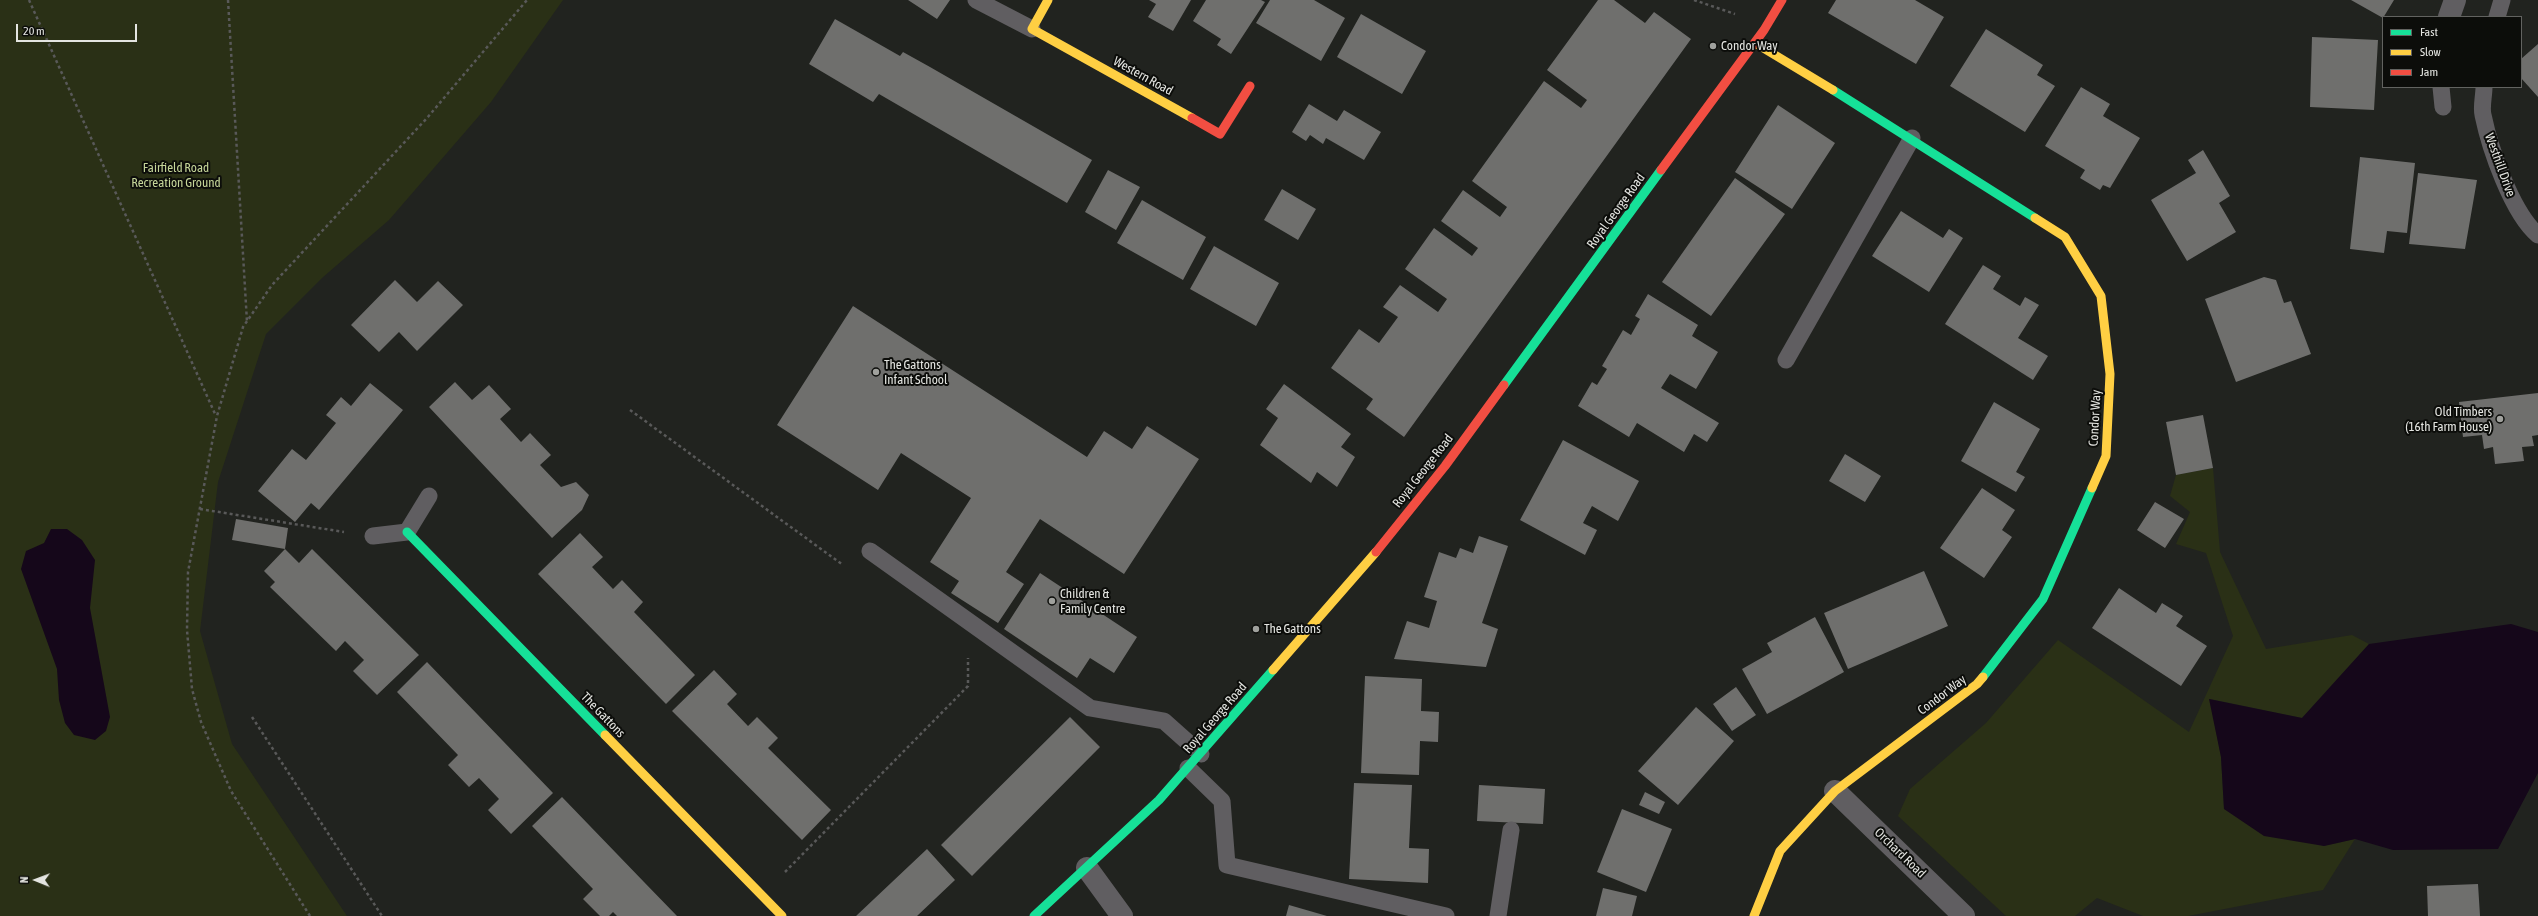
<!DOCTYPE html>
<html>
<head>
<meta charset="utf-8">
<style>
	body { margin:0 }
	#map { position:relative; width:2538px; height:916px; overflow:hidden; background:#21231f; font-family:"Asap Condensed",sans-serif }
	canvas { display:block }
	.legend { position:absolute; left:2382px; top:16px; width:140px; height:72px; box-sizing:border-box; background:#0c0d0a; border:1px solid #626360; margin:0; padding:5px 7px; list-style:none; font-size:12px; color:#e4e5e1 }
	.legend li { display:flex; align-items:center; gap:8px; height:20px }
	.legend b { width:20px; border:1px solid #626360 }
	.north { position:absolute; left:16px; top:860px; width:40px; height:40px; -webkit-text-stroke:3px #0c0d0a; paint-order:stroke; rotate:271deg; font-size:11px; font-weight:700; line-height:16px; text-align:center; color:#e4e5e1 }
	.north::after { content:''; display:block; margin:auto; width:14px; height:18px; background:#e4e5e1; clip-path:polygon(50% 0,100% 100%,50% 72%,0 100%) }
	.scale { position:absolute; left:16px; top:24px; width:121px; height:18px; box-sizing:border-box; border:2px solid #e4e5e1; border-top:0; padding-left:5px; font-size:12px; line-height:14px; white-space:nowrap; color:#e4e5e1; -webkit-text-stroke:3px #0c0d0a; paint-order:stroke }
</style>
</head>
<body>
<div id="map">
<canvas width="2538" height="916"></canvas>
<ul class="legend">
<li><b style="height:5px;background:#16e098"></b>Fast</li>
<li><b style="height:5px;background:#ffcf43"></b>Slow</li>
<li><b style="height:5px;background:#f24e42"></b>Jam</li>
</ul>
<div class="north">N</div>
<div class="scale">20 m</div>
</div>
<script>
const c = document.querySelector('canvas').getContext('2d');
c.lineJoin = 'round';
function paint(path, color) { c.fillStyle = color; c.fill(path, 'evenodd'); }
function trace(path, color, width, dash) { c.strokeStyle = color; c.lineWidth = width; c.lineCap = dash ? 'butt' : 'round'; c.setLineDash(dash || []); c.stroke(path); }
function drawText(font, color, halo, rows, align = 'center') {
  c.font = font + ' "Asap Condensed",sans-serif'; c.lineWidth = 4; c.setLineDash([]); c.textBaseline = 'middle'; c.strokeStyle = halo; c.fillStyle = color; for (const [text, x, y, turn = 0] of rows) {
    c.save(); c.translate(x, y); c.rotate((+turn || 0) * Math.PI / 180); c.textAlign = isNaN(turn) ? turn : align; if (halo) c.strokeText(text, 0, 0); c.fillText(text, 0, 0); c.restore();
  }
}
paint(new Path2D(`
	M0,0h563l-72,102 -102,118 -67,58 -56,56 -48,148 -18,149 32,113 115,172h-347z
	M2213,468l7,84 46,97 86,-14 17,9 -67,74 -92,-19 11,58 3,52 100,37 31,-7 -32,51 -135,26h-45l-46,-18 -22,18h-69l-108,-100 12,-27 76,-66 72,-83 131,92 44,-96 -27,-83 -30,-9 14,-32 -20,-16 6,-21z`), '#2a3016');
paint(new Path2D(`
	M51,529h16l15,11 13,20 -5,48 20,109 -4,14 -11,9 -21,-5 -9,-12 -6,-23 -2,-31 -36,-100 5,-18 18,-8z
	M2511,624l27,8v141l-40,76 -105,1 -38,-11 -31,7 -60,-10 -40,-27 -3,-52 -12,-58 93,19 67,-74z`), '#15071a');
paint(new Path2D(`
	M908,0h42l-13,19z
	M1149,0h42l-18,31 -25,-14 8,-13z
	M1206,0h55l4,2 -34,52 -14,-9 4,-6 -28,-18z
	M1270,0h44l31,18 -24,43 -65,-38z
	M1598,0h16l31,23 9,-11 37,27 -287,398 -38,-28 7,-10 -42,-31 28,-39 20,14 19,-26 -15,-10 17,-22 38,27 9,-13 -42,-30 29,-41 38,28 6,-8 -37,-27 22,-31 37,27 7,-10 -35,-26 72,-100 37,27 6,-8 -40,-30z
	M1836,0h79l29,17 -28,47 -88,-51z
	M2351,0h43l-11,18z
	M1361,14l65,37 -24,43 -65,-37z
	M835,19l65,37 3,-4 27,15 162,93 -25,43 -188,-109 -6,8 -64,-38z
	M1986,29l57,36 -6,10 18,11 -30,46 -75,-46z
	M2312,37l66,3 -4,70 -64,-3z
	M2538,44v53l-17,-19v-19z
	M2081,87l29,17 -7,12 37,22 -30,50 -7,-3 -3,5 -20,-12 5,-8 -40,-24z
	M1309,104l28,17 7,-11 37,22 -17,28 -38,-22 -3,6 -13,-9 -4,6 -14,-9z
	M1778,105l57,38 -43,66 -57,-37z
	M2203,150l27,46 -11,7 17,29 -49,29 -36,-61 45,-27 -8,-13z
	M2360,157l55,6 -8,70 -20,-2 -3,22 -34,-4z
	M1108,170l32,17 -24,43 -31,-18z
	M2418,173l59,7 -12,69 -56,-5z
	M1735,178l50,36 -74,102 -49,-34z
	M1282,189l34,20 -18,31 -34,-20z
	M1142,200l64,37 -23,43 -66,-37z
	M1901,211l42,27 6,-9 14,9 -34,54 -57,-36z
	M1214,246l65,37 -23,43 -66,-37z
	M1983,265l18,11 -8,13 27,17 5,-9 14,8 -21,33 30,18 -15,24 -88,-56z
	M2264,277l12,3 8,23 7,-2 20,53 -75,28 -31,-83z
	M395,280l22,22 21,-21 25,24 -46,46 -18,-19 -20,20 -28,-27z
	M1648,294l50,31 -6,11 26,16 -22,37 -26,-15 -9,14 58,35 -12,19 -13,-8 -10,18 -47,-29 -8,14 -51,-31 14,-24 5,3 10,-16 -5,-3 21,-36 8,5 9,-16 -5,-3z
	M853,306l234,151 17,-26 28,18 15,-23 52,33 -75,115 -84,-55 -34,53 18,12 -26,39 -47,-30 8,-12 -29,-19 41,-64 -70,-45 -23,37 -101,-65z
	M455,382l17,18 17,-15 22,24 -11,10 21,23 9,-9 21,22 -11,10 21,22 15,-5 13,13 -7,15 -30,28 -123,-131z
	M370,383l33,27 -84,100 -8,-7 -16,19 -37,-31 34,-42 14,11 30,-37 -10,-8 15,-18 10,9z
	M1284,384l67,50 -10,13 14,10 -18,30 -20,-15 -6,11 -51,-38 18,-27 -12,-9z
	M2538,393v42l-6,1 2,10 -12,1 2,14 -29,3 -2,-17 -9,2 -2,-14 -19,2 -4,-35z
	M1994,402l46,27 -24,43 9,5 -9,15 -55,-31z
	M2203,415l10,53 -37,7 -10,-53z
	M1563,440l76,41 -21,40 -26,-15 -9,17 14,7 -12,25 -65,-35z
	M1845,454l36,22 -16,26 -36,-21z
	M1982,488l33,22 -13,20 10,7 -28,41 -44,-30z
	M2155,502l29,17 -19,29 -28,-18z
	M236,519l52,9 -3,21 -53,-9z
	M580,533l23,24 -11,10 21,22 9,-9 21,22 -9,10 61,63 -29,29 -128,-130z
	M1479,536l29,10 -26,77 16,6 -12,38 -92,-8 13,-38 22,7 8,-27 -13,-4 15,-45 17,6 4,-10 13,5z
	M285,549l14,14 13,-14 107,106 -42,40 -24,-24 11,-11 -19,-19 -9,10 -66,-64 5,-5 -11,-11z
	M1924,571l24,55 -100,43 -24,-56z
	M1040,573l97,64 -23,36 -24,-15 -13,20 -73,-49z
	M2119,588l37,25 6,-10 21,13 -7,10 31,20 -26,40 -89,-58z
	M1815,617l29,55 -77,42 -25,-45 30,-17 -5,-9z
	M427,662l126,131 -42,41 -23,-24 11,-11 -20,-21 -10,9 -21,-22 10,-10 -61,-63z
	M714,670l23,24 -10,10 21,22 9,-9 21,21 -10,10 63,62 -29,30 -130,-129z
	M1365,676l57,3 -1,32 18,1 -1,30 -18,-1 -1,34 -58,-2z
	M1736,687l20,28 -24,16 -19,-27z
	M1696,707l38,34 -56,64 -40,-34z
	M1070,717l30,30 -128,129 -31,-31z
	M1354,783l58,2 -3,63 20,1 -1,34 -79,-4z
	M1479,785l66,4 -2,35 -66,-3z
	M1645,792l20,10 -6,12 -20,-9z
	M562,797l82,85 33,34h-60l-4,-4 -4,4h-9l-17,-17 10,-10 -61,-63z
	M1622,809l50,20 -26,63 -49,-20z
	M927,849l28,31 -38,36h-61z
	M2478,884l2,32h-52l-1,-30z
	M1603,888l34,8 -5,20h-36z
	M1289,905l38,11h-41z`), '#6f6f6d');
trace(new Path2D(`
	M29,0l187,416
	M228,0l19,322
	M1694,0l41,14
	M630,410l213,155
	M200,509l144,23
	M252,717l130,199
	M785,872l183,-186v-28
	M310,916l-79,-125 -30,-69 -9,-33 -5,-59 1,-58 29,-156 26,-89 29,-42 155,-167 100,-118`), '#595959', 2.5, [3, 3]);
trace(new Path2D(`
	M976,0l56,29
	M2497,17l5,-17
	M2441,87l2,20
	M2484,87c0,9 -3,20 -1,28 7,34 29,98 55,120
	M1786,360l126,-222
	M373,536l34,-4 22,-36
	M870,551l220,157 74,13 37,33
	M1188,768l34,33 5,64 219,51
	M1498,916l13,-86`), '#605e61', 17);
trace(new Path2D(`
	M2449,17l6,-17
	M1835,791l129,125
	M1087,868l35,48`), '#605e61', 22);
trace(new Path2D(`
	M1833,90l202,128
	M1504,385l157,-215
	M407,532l198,203
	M1983,677l60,-78 49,-111
	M1034,916l125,-116 114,-130`), '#16e098', 9);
trace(new Path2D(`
	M1048,0l-16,29 160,89
	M1755,43l78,47
	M2035,218l30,19 36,59 9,78 -4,82 -14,32
	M1273,670l103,-118
	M605,735l177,181
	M1754,916l26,-65 55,-60 142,-107 6,-7`), '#ffcf43', 9);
trace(new Path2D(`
	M1192,118l28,16 30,-48
	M1661,170l103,-140 18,-30
	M1376,552l69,-86 59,-81`), '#f24e42', 9);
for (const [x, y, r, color] of [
	[1713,46,4,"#a0a19d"],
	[876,372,4,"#a0a19d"],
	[2500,419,4,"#a0a19d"],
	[1052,601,4,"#a0a19d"],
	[1256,629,4,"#a0a19d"]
]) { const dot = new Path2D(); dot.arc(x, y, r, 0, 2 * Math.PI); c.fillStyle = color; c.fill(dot); trace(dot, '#0c0d0a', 1.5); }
drawText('13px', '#e4e5e1', '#0c0d0a', [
	["Condor Way",1721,46],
	["The Gattons",884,365],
	["Infant School",884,380],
	["Old Timbers",2492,412,"right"],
	["(16th Farm House)",2492,427,"right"],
	["Children &",1060,594],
	["Family Centre",1060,609],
	["The Gattons",1264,629]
], 'left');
drawText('13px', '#e4e5e1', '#0c0d0a', [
	["Western Road",1143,76,29],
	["Westhill Drive",2500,165,70],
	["Royal George Road",1616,211,-54],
	["Condor Way",2095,418,-87],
	["Royal George Road",1423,471,-52],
	["Condor Way",1942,695,-37],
	["The Gattons",603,715,46],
	["Royal George Road",1215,718,-49],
	["Orchard Road",1900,853,44]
]);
drawText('13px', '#c5d599', '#0c0d0a', [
	["Fairfield Road",176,168],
	["Recreation Ground",176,183]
]);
</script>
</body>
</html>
